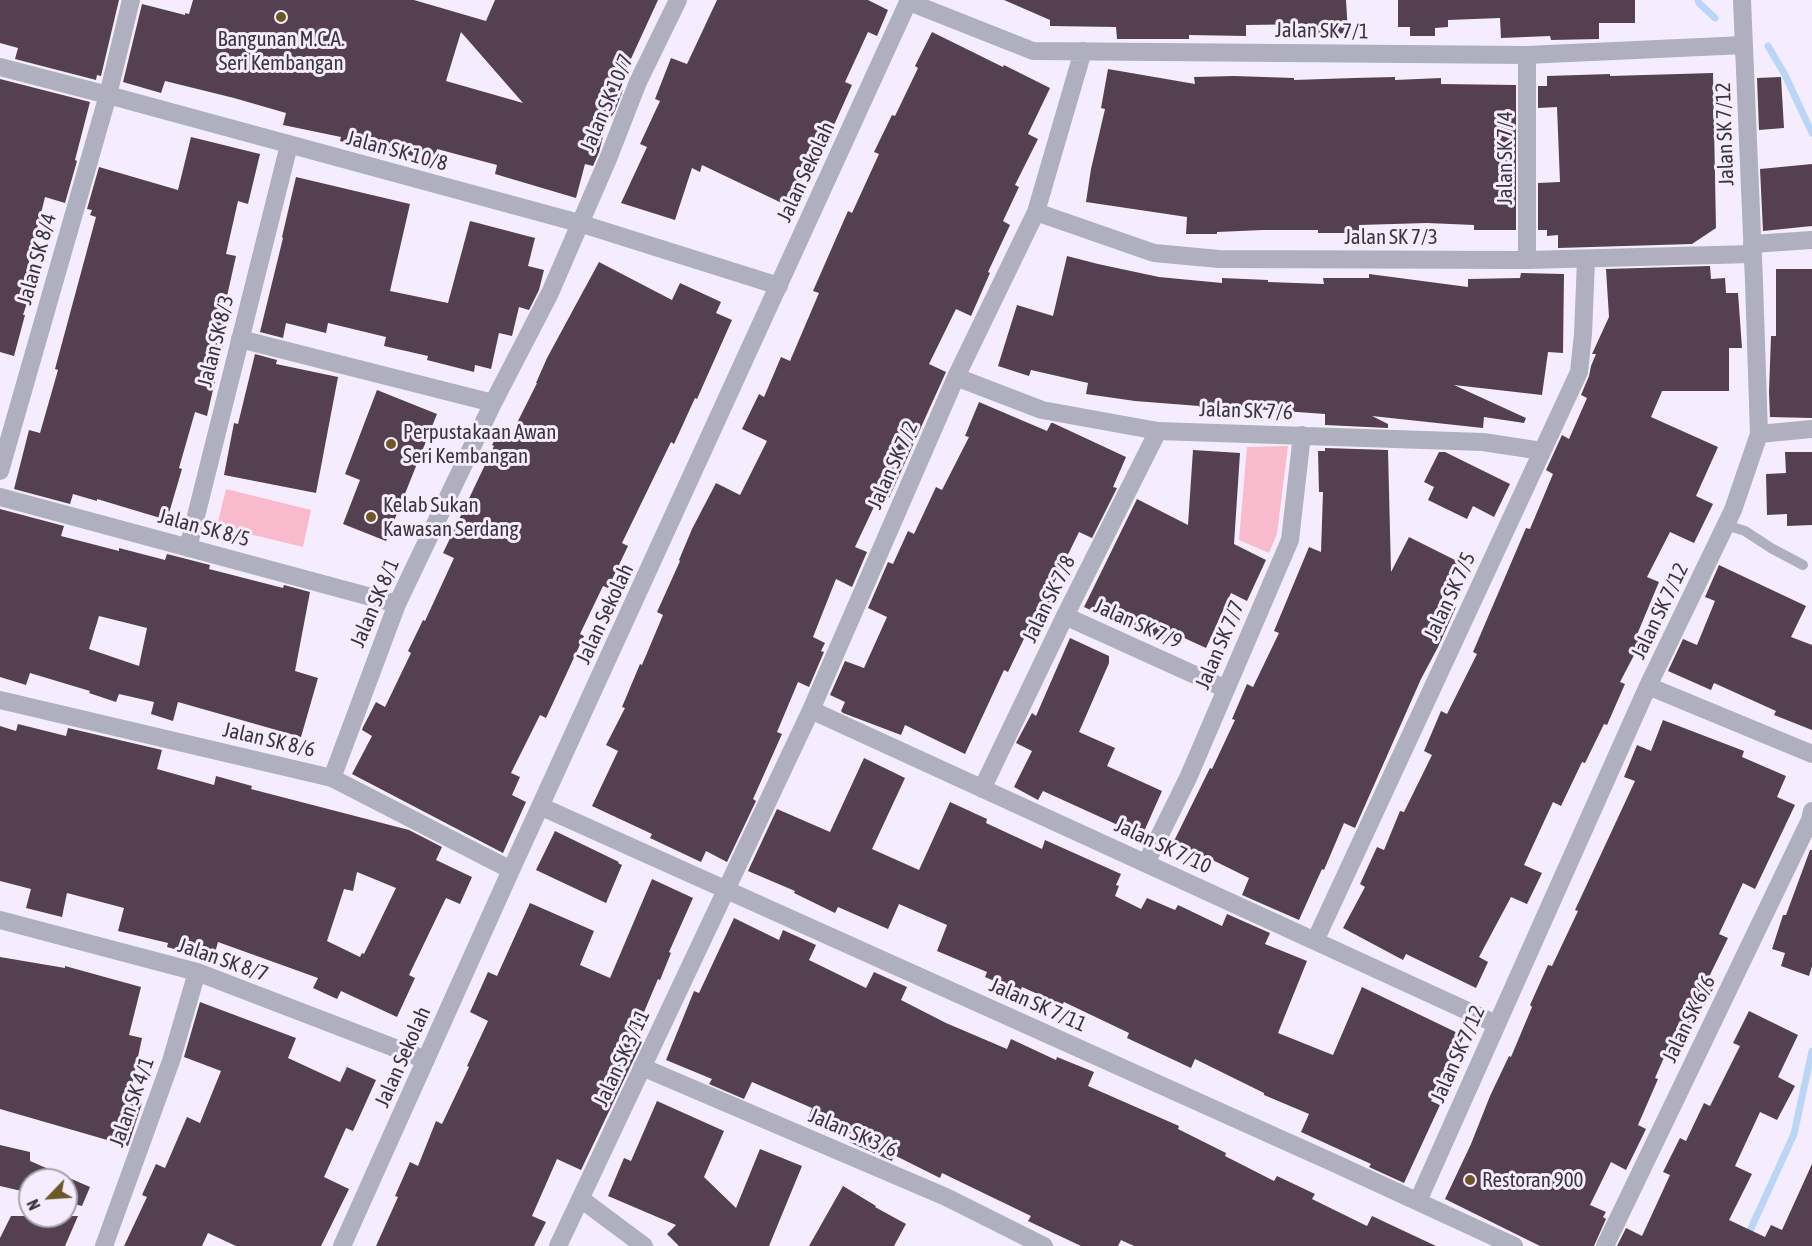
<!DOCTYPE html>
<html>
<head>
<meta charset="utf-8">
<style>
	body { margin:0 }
	#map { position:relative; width:1812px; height:1246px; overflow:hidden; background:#f5edfd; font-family:"Asap Condensed",sans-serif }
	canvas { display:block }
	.north { position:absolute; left:18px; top:1168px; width:60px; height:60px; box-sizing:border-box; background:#f5edfd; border:2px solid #aaa3b1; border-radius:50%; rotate:245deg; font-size:16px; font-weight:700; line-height:24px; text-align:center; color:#3a353f }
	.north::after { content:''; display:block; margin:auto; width:21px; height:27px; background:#6e5727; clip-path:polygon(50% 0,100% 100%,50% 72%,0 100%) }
</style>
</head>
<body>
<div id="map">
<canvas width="1812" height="1246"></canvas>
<div class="north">N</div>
</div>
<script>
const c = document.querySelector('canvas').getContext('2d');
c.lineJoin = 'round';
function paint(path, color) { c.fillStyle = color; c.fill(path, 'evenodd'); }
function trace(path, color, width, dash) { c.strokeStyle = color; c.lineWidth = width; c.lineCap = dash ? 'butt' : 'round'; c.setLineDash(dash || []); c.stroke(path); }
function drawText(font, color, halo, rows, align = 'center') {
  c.font = font + ' "Asap Condensed",sans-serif'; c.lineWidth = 6; c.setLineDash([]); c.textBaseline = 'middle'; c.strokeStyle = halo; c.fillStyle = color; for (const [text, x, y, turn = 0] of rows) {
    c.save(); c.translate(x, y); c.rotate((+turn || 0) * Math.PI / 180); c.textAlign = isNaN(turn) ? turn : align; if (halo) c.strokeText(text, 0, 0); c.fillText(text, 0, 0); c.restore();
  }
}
paint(new Path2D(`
	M1288,446l-11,88 -8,19 -30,-13 8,-93z
	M226,489l85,21 -8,37 -86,-21z`), '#f9bacb');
trace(new Path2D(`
	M1698,0l1,3 16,15
	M1768,46l16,27 28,60
	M1743,1246l51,-112 18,-83`), '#bad5f5', 7);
paint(new Path2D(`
	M0,0h119l-18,76 -4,-1 -1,5 -81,-21 3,-11 -18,-5z
	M193,0h221l72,21 9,-21h163l-40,87 5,3 -8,21 -9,14 -7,27 -6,14 -8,-2 -9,34 -81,-24 2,-9 -60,-16 -3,12 -56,-13v3l-38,-10 1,-4 -58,-12 3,-12 -52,-15 -69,-17 -4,12 -38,-11 19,-78 43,11v-2l4,1zM461,32l62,71 -77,-22z
	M717,0h151l20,10 -11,26 -9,-4 -23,50 7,3 -18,40 -6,-2 -19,42 -4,-2 -19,42 -84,-40 -2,7 -8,-4 -17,52 -54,-17 26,-56 -7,-3 20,-43 -5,-2 16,-41 16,6z
	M1004,0h342l2,33 -34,2v-11l-68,1v11l-57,-1v4h-72l-1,-12 -66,-1v-6z
	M1398,0h237v23h-36v16l-48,1 -1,-4 -49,2 -1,-20 -52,2v7l-13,1v8h-25v-9h-12z
	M932,32l71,35 1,-2 46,23 -22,46 10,5 -23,46 4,2 -16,34 7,4 -22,47 2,1 -19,43 -15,-7 -27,55 17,8 -57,126 -9,-4 -25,53 12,5 -15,35 -16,-8 -23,58 12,6 -4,8 3,1 -15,35 -11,-5 -21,50 5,2 -29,65 3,2 -29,61 -21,-11 -5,11 -51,-24 2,-4 -60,-28 26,-55 -12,-6 19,-37 -3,-1 18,-43 2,1 21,-50 -6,-3 23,-51 -1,-1 13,-31 24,-46 24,12 27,-54 -25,-12 17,-35 5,3 17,-40 9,4 29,-68 -6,-2 35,-80 4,2 27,-59 -5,-2 18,-37 3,1 23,-48 -3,-2z
	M1108,69l87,15 -1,-7 40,-1 60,2v2l60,-2 41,-1v3l46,-2v6l75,1v145h-42v-5l-47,-2 -68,2v8h-41v-3h-55l-46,2v2h-31l1,-17 -101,-15 5,-33 14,-60 -4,-1z
	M1713,73l3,155 -24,16 -134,4v-13l-11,1v-6h-9v-47l22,-1 -3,-75 -19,1v-22h9v-10l63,-2v2z
	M1781,77l3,51 -25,2 -2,-52z
	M0,79l90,23 -15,58 2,1 -12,42 -20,-6 -17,69 10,3 -15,46h2l-11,41 -14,-4z
	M191,137l69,17 -12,50 -10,-3 -12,53 10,2 -13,58 7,1 -23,101 -12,-4 -16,56 3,1 -15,51 -70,-21v2l-24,-7 -3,10 -56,-15 15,-59 11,3 18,-63 -3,-1 41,-152 -6,-2 2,-5 -5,-1 12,-42 79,23z
	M1812,164v62l-49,5 -3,-62z
	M296,177l114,27 -20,87 58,12 22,-82 65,17 -7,28 16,4 -5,20 -10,20 -10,-3 -7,29 -13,-3 -8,36 -16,-4 -1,7 -47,-12 1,-4 -44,-10 2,-9 -58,-14 -2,10 -40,-10 -3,15 -23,-6 23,-94 -1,-1z
	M1067,256l31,8 61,13 63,6v-5l46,2v2l56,2 -1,-6h46v-4l99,13v-8l52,-1 1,-5 43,1 -1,79 -15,-1 -6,43 -88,-10 72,33 -2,5 -40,-6 -1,11 -111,-12 16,8v4l-63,-3v-11l-70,-5 1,-1 -57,-1v-1l-64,-5 -49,-7 2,-11 -57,-13 -2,6 -31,-10 19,-61 36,11z
	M599,262l73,38 8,-17 41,19 -5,11 16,7 -35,79 -2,-1 -21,46 -3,-2 -49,101 6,3 -20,42 -5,-2 -23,48 4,2 -38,82 -6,-3 -29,58 9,4 -8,18 14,7 -23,51 -151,-79 20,-38 -10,-6 1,-3 13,-25 9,5 26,-54 -3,-2 15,-31 2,1 29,-63 -11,-5 51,-107 -2,-1 9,-17 11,5 25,-50h-1l11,-25z
	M1710,266l1,13 14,-1 1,15h12l4,55h-13v43h-67l-11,26 67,30 -22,49 17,8 -19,39 -24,-11 -23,45 12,5 -23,55 6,3 -22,42 5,2 -18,41 -3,-1 -19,39 -3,-1 -21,44 -8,-4 -29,63 18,8 -15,31 -16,-7 -32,60 9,5 -12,26 -70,-34 -3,6 -60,-32 22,-41 -5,-3 17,-37 7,3 16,-39 4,1 28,-57 -8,-4 17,-40 6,3 30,-60 -4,-2 53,-124 4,1 23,-55 -7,-4 16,-35 7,4 18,-41 -6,-3 8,-19 2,-10 5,-12h-4l17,-37 -3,-48z
	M1776,269h36v149l-42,-1 -1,-25 2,-56h5z
	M255,354l22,6 -1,4 62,13 -22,116 -92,-18 10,-52 4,1z
	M377,390l60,24 -51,127 -43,-17 17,-44 -15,-6z
	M979,402l68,29 4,-8h2l73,34 -13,30 4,1 -25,50 -13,-6 -29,59 5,2 -15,32 -8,-3 -24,50 -4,-2 -39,84 -60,-29 -4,10 -58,-22 -2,-2 4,-9 -15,-7 15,-34 19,7 23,-51 -19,-9 20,-46 5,2 15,-33 6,3 22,-47 6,3 27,-53 -4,-1z
	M1325,448l63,2 3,122 18,-35 50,25 -18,38 15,7 -18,40 -17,32 -66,149 -11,-5 -20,47 -2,-1 -23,51 -57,-25 7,-17 -75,-37 36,-73 2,1 23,-49 -3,-1 15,-35 6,3 26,-54 -5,-2 35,-84 12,5 2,-60h-4l-1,-41h7z
	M1193,450l47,3 -6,91 32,16 -19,41 -16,-8 -25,55 -37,-17 -5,10 -42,-20 -1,3 -37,-17 53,-108 51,26z
	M1439,452h6l65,32 -16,33 -21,-11 -6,13 -39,-19 6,-13 -10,-5z
	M1785,452h27v73l-25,1v-12l-20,1 -1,-41 20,-1z
	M0,509l64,17 -3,10 58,15v-3l46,12 2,-6 43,11 -1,4 74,19 1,-3 26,7 -15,79 23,7 -17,59 -123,-35 -5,19 -22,-7 3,-12 -35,-8 -3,8 -27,-9 1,-2 -60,-18 -4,12 -26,-8zM99,616l48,12 -8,38 -50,-17z
	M1719,565l87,41 -15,31 21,8v85l-38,-15 2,-4 -62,-28 -3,7 -43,-19 15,-32 14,6 18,-44 -10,-4z
	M1070,638l39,18v7l-30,69 36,16 -8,18 55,25 -20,45 -99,-45 -5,9 -24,-13 18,-36 -16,-8 16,-30 4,3z
	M1663,720l81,31 -2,6 44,19 -9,21 18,8 -40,84 -12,-6 -24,51 9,4 -23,47 8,4 -20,39 -13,-7 -25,57 3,1 -20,46 8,4 -20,41 -15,-8 -21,43 16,7 -3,5 3,2 -12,27h-54l-95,-47 26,-55 19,-48 19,-40 2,1 21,-50 -2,-2 18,-40 4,1 26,-55 -3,-1 60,-129 -11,-4 13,-32 14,6z
	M18,724l48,12 2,-8 94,22 -5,19 57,16 2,-9 36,10 -1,3 158,41 33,17 -6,13 36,17 -12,27 -14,-6 -37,77 6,3 -18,39 -56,-26 -4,8 -24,-11 5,-10 -100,-36 -5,18 -46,-13 1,-4 -50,-12 6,-23 -57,-15 -5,24 -36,-9 5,-19 -31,-8v-155l16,5zM357,872l39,16 -32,66 -2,-1 -2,4 -33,-16 17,-52 9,2z
	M864,758l41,20 -33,71 47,21 31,-68 37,17 -1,4 56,26 3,-9 76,34 -5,11 3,1 -4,10 26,13 6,-11 28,12 3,-5 44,21 5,-12 43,19 -5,11 42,17 -29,72 55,22 29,-68 102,49 -33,65 9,4 -36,78 -35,-16 2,-3 -70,-32 8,-18 -45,-19v-2l-69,-34 -4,9 -64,-30 2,-5 -65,-31 -2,3 -40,-18 -2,5 -35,-15 2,-5 -50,-21 10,-26 -48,-21 -11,25 -50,-22 -3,6 -41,-20 1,-2 -47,-20 29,-62 53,23z
	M555,831l64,31 -1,1 4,2 -16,38 -70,-33z
	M1810,850h2v116l-3,10 -28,-10 4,-13 -13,-4 11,-34h3z
	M652,879l41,19 -24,54 2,1 -11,27 -2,-1 -25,59 9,4 -61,128 -24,-11 -25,57 14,6 -12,24h-158l22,-49 -3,-1 15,-34 8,4 18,-45 6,3 27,-57 -2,-1 21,-45 -18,-9 18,-40 9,4 33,-73 64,28 -14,34 30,13z
	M734,918l45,22 4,-10 33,15 -7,15 57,28 8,-16 33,15 -6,13 45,23 61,26 4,-10 45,21 1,-3 37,15 -6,14 91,40 -1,3 48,24 -1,3 49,25 3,-5 38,18 -3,5 55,27 5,-10 64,30h-302l-13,-6 -3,6h-37l-53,-25 3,-5 -89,-43 -2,5 -46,-23 -2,6 -43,-19 2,-3 -43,-20 4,-11 -60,-26 -8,17 -35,-15 3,-5 -46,-19 28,-69 5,2z
	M0,957l65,11v-2l76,21 -12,48 13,3 -13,61 13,4 -14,43 -128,-37z
	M200,1002l96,36 -8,20 52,24 7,-15 29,13 -23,51 -7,-3 -22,49 25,12 -28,57h-85l-28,-13 -6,13h-78l23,-49 -5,-2 14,-31 9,4 22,-51 13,6 21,-52 -37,-14z
	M1749,1011l49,24 -20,42 17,9 -18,34 -17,-8 -25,54 17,8 -23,46 36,17 6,-12 11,5 30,-66v82h-195l9,-18 16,8 28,-61 -7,-3 17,-34 6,3 18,-38 6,3 30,-60 -7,-3z
	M657,1101l67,30 -20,46 32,31 24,-59 42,17 -33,80h-90l-12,-12 9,-9 -68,-29 16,-38 7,3z
	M0,1145l30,7v9l60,26 -8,19 -16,-4v-22h-36v13l-30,-7z
	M843,1186l33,20 -1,1 31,17 -12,22h-85z
	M11,1216h67l-13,30h-65v-8z`), '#554050');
trace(new Path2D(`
	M1726,525l19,6 26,17 32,17`), '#aeb0bd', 10);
trace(new Path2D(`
	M909,2l124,49 494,4 217,-10
	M1527,55v205
	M0,67l108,28 471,128 200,63
	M1036,212l118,41 65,6 308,1 225,-6
	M1752,244l60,-4
	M240,339l253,64
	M956,377l86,33 116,21 325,11 59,9
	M1759,434l53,-5
	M0,471l108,-376 23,-95
	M0,497l397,107
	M188,548l101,-403
	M1065,616l161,73
	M1648,686l164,68
	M0,700l332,78 179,92
	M811,710l685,314
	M332,778l65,-174 96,-201 57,-110 58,-134 30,-77 40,-82
	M982,789l83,-173 93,-185
	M542,807l792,356 180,83
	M1146,863l42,-85 102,-238 12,-105
	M0,920l197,52 229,88
	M1315,941l264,-569 4,-38 3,-74
	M642,1067l304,130 98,49
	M581,1199l63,47
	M1418,1201l230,-515 85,-176 26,-76 -5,-152 -12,-282
	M104,1246l67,-185 26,-89
	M342,1246l169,-376 398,-870
	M558,1246l253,-536 145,-333 80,-165 47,-161
	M1605,1246l205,-426 2,-9`), '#aeb0bd', 18);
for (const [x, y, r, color] of [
	[281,17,6,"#6e5727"],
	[391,444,6,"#6e5727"],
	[371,517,6,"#6e5727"],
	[1470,1180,6,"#6e5727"]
]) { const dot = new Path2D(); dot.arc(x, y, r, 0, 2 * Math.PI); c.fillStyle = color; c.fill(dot); trace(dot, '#f5edfd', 2); }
drawText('21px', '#3a353f', '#f5edfd', [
	["Jalan SK 7/1",1322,31,1],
	["Jalan SK 10/7",607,103,-67],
	["Jalan SK 7/12",1725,134,-92],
	["Jalan SK 10/8",397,151,15],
	["Jalan SK 7/4",1505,158,-90],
	["Jalan Sekolah",806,172,-65],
	["Jalan SK 7/3",1391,237],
	["Jalan SK 8/4",37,259,-74],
	["Jalan SK 8/3",216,341,-76],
	["Jalan SK 7/6",1246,411,2],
	["Jalan SK 7/2",893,465,-66],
	["Jalan SK 8/5",204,528,15],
	["Jalan SK 7/5",1450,596,-65],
	["Jalan SK 7/8",1049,599,-64],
	["Jalan SK 8/1",375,603,-67],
	["Jalan SK 7/12",1660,611,-64],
	["Jalan Sekolah",605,614,-65],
	["Jalan SK 7/9",1138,624,24],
	["Jalan SK 7/7",1220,645,-67],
	["Jalan SK 8/6",269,740,13],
	["Jalan SK 7/10",1163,846,25],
	["Jalan SK 8/7",223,960,19],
	["Jalan SK 7/11",1038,1005,24],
	["Jalan SK 6/6",1689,1019,-64],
	["Jalan SK 7/12",1458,1054,-66],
	["Jalan Sekolah",403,1057,-66],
	["Jalan SK 3/11",622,1058,-65],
	["Jalan SK 4/1",132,1102,-70],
	["Jalan SK 3/6",853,1133,23]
]);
drawText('21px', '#3a353f', '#f5edfd', [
	["Bangunan M.C.A.",281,39,"center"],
	["Seri Kembangan",281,63,"center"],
	["Perpustakaan Awan",403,432],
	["Seri Kembangan",403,456],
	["Kelab Sukan",383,505],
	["Kawasan Serdang",383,529],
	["Restoran 900",1482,1180]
], 'left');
</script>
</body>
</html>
